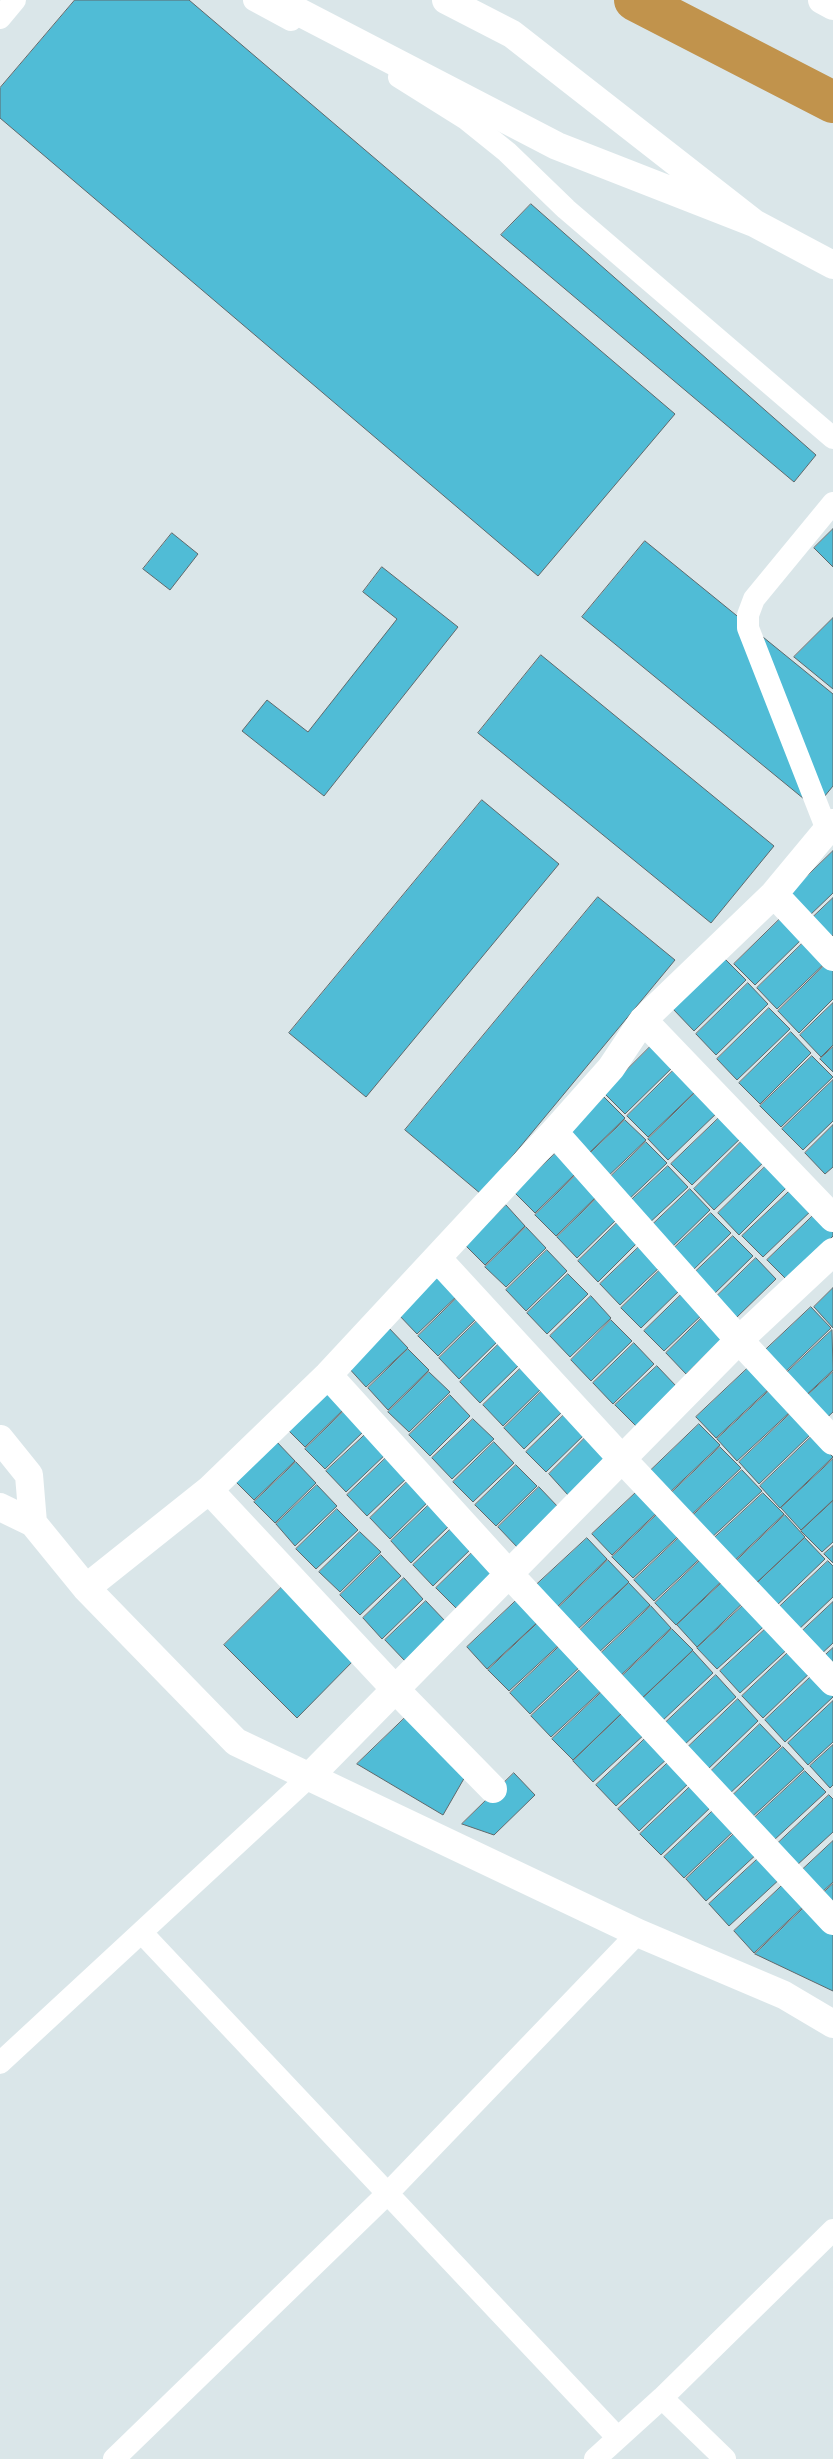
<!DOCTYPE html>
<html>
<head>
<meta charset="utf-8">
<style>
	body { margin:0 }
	canvas { display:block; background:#dae6e9 }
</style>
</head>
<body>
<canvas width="833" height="2459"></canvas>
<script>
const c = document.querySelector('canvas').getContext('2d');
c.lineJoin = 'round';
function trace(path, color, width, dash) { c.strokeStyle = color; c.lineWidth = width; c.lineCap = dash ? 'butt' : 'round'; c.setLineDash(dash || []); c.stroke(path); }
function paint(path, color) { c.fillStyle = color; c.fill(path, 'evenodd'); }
trace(new Path2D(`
	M635,0l198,102`), '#c1934c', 42);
const building = new Path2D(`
	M75,0h114l486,414 -137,162 -538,-458v-30z
	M531,204l285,251 -22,27 -293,-247z
	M833,529v38l-19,-19z
	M172,533l26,21 -28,36 -27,-21z
	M645,541l188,153v92l-18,22 -233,-191z
	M382,567l76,60 -134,169 -82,-65 25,-31 41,32 89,-113 -34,-27z
	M833,618v71l-39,-32z
	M541,655l233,191 -63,77 -233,-190z
	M482,800l77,64 -193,233 -77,-64z
	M833,851v42l-26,25 -21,-21z
	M598,897l77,63 -194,234 -76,-64z
	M833,898v37l-4,4 -19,-19z
	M786,913l21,21 -52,51 -21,-21z
	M809,937l20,22 -52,50 -20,-21z
	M725,959l21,21 -52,51 -21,-22z
	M829,961l4,4v34l-34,34 -21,-22z
	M748,983l20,21 -52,51 -20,-21z
	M833,1003v42l-12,12 -21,-22z
	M769,1008l21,21 -53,51 -20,-21z
	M791,1032l20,21 -51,51 -21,-21z
	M655,1042l21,22 -51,50 -21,-21z
	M833,1047v25l-13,-13z
	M812,1056l21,21 -52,50 -21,-21z
	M679,1065l21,22 -52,50 -21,-21z
	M833,1080v41l-30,29 -21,-21z
	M699,1089l21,21 -52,50 -20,-21z
	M604,1097l21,21 -41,40 -20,-21z
	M723,1114l21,21 -52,50 -21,-21z
	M625,1120l21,20 -42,40 -20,-21z
	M833,1125v42l-8,7 -20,-21z
	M745,1138l21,22 -52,50 -20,-21z
	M646,1142l21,21 -42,40 -20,-21z
	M556,1153l20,20 -41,40 -21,-21z
	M770,1162l20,22 -51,51 -21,-22z
	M668,1166l20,21 -42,39 -20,-21z
	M576,1175l21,21 -41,40 -21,-21z
	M795,1186l20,21 -52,50 -21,-21z
	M690,1189l20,21 -41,40 -20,-22z
	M598,1197l20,21 -41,40 -20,-21z
	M506,1205l19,21 -40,39 -20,-20z
	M819,1210l14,14v12l-45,45 -21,-21z
	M711,1213l20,20 -41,40 -20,-21z
	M619,1221l19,21 -40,40 -20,-21z
	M526,1227l20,21 -40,39 -21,-20z
	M733,1236l20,20 -41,40 -20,-21z
	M641,1245l21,20 -42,40 -20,-21z
	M547,1250l20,21 -41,40 -20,-21z
	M756,1258l20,21 -41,40 -20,-21z
	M662,1268l20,20 -41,40 -20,-20z
	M438,1273l21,21 -42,40 -20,-21z
	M568,1274l20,20 -41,40 -20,-21z
	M833,1288v40l-19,-21z
	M685,1291l20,21 -41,39 -20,-20z
	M459,1296l20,20 -41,40 -20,-20z
	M591,1296l20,22 -41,39 -20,-21z
	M811,1307l20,21 -52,50 -20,-22z
	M707,1313l20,21 -41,40 -20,-21z
	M480,1318l20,21 -41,40 -20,-21z
	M611,1320l21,21 -41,40 -20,-21z
	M388,1327l20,21 -42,39 -19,-21z
	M832,1330l1,40 -33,31 -20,-22z
	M501,1342l20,21 -41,40 -20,-21z
	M634,1343l20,21 -41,40 -20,-21z
	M408,1349l21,21 -41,40 -20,-22z
	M524,1365l20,21 -41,40 -20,-21z
	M657,1366l20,21 -41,39 -21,-21z
	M749,1367l20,22 -53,49 -20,-21z
	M429,1372l21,20 -41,40 -21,-20z
	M833,1372v40l-12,11 -21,-21z
	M325,1386l21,21 -41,40 -21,-21z
	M545,1388l20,21 -41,40 -20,-21z
	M770,1390l20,22 -53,49 -20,-22z
	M450,1395l20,21 -40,40 -21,-21z
	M346,1409l20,20 -41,40 -20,-20z
	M567,1412l20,20 -41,40 -20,-20z
	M791,1413l20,21 -52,50 -20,-22z
	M473,1419l21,20 -42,40 -20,-21z
	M699,1424l21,21 -53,50 -20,-21z
	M368,1432l19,21 -41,39 -20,-21z
	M589,1434l20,21 -41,40 -19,-21z
	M812,1436l21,21 -53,51 -20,-22z
	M275,1440l20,21 -41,39 -20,-20z
	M494,1442l20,21 -41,39 -20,-20z
	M720,1447l21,21 -53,50 -20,-22z
	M388,1456l20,21 -41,39 -20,-21z
	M833,1459v41l-32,30 -20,-22z
	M296,1462l20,21 -41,40 -21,-21z
	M516,1465l21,21 -41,40 -21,-21z
	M742,1470l20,21 -53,49 -20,-21z
	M411,1478l20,21 -41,40 -20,-21z
	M317,1485l20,21 -42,40 -19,-22z
	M644,1485l20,21 -52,49 -20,-21z
	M539,1487l20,21 -41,40 -20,-21z
	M763,1493l21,21 -53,50 -21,-22z
	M833,1501v41l-11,10 -21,-21z
	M432,1502l20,21 -41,40 -20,-22z
	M665,1507l21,22 -53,49 -21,-21z
	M337,1509l21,21 -42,39 -20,-20z
	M785,1515l20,22 -53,50 -20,-22z
	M455,1525l19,21 -41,40 -20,-21z
	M687,1530l20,22 -53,49 -20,-21z
	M360,1532l21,20 -41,40 -21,-20z
	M587,1538l20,21 -52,50 -21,-22z
	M805,1538l20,21 -52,50 -20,-22z
	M833,1546v17l-9,-9z
	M477,1548l20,20 -41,40 -20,-20z
	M708,1553l20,22 -52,50 -21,-22z
	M381,1555l20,21 -41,39 -20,-20z
	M608,1560l21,22 -53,49 -20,-21z
	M828,1561l5,5v31l-37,35 -21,-21z
	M729,1576l20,21 -52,50 -20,-22z
	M404,1578l19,21 -41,40 -19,-21z
	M629,1583l21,22 -53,49 -20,-21z
	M284,1585l73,72 -60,61 -73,-73z
	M520,1597l21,22 -54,50 -20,-22z
	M750,1599l21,21 -54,49 -20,-21z
	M426,1601l20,21 -41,39 -20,-21z
	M833,1602v41l-15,14 -20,-22z
	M651,1606l20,22 -52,49 -21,-21z
	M541,1620l21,22 -53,49 -21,-21z
	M773,1622l20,22 -53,49 -20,-22z
	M672,1629l21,21 -53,50 -20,-22z
	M563,1643l20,21 -53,50 -20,-21z
	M795,1646l20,22 -52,50 -21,-22z
	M833,1648v26l-13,-14z
	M693,1651l20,22 -52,49 -21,-21z
	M584,1666l20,22 -53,49 -20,-21z
	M817,1671l16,17v9l-48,45 -20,-22z
	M716,1675l20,22 -53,49 -20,-21z
	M605,1689l20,21 -52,50 -21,-21z
	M738,1699l20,22 -52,50 -20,-22z
	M833,1701v41l-25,23 -20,-22z
	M625,1711l21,22 -53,49 -20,-21z
	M409,1714l57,61 -23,40 -86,-51z
	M760,1724l21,22 -53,49 -20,-21z
	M649,1735l20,22 -53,49 -20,-21z
	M833,1745v40l-3,3 -20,-22z
	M783,1747l21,22 -53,49 -20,-21z
	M671,1760l20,21 -52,50 -21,-22z
	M805,1771l21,21 -53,49 -21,-21z
	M514,1773l21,22 -41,40 -32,-11z
	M693,1784l20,21 -52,50 -21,-21z
	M829,1795l4,4v33l-37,34 -20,-21z
	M717,1807l20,21 -53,50 -20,-21z
	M738,1830l21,22 -53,49 -20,-22z
	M833,1841v41l-12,11 -20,-22z
	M762,1855l20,22 -53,49 -20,-22z
	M787,1881l20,22 -53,50 -20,-22z
	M833,1884v21l-11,-11z
	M808,1904l25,28v59l-78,-37z`);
paint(building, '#50bcd6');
trace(building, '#5f696c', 1);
trace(new Path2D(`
	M254,0l37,20
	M0,18l15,-18
	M399,77l67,42 41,33 59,57 267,229
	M827,830l-79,-202v-13l6,-16 79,-96
	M142,1933l476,505
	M0,2063l309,-286
	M662,2398l63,61
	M114,2459l274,-266 250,-260
	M595,2459l67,-61 171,-168`), '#fff', 22);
trace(new Path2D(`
	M833,823l-59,71 -131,126 -32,48 -57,64 -226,243 -119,115 -123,98 150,154 402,191 146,62 49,29
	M774,894l59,63
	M643,1020l190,198
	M554,1132l185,208 94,101
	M437,1258l185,201 211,223
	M328,1375l181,199 324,347
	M0,1439l29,36 4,48
	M209,1490l186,199 98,100
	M0,1507l33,16 53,65
	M309,1777l430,-437 94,-88`), '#fff', 28);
trace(new Path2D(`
	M276,0l281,146 197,77
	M446,0l66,34 242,189 79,42
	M822,0l11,6`), '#fff', 28);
</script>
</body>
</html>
